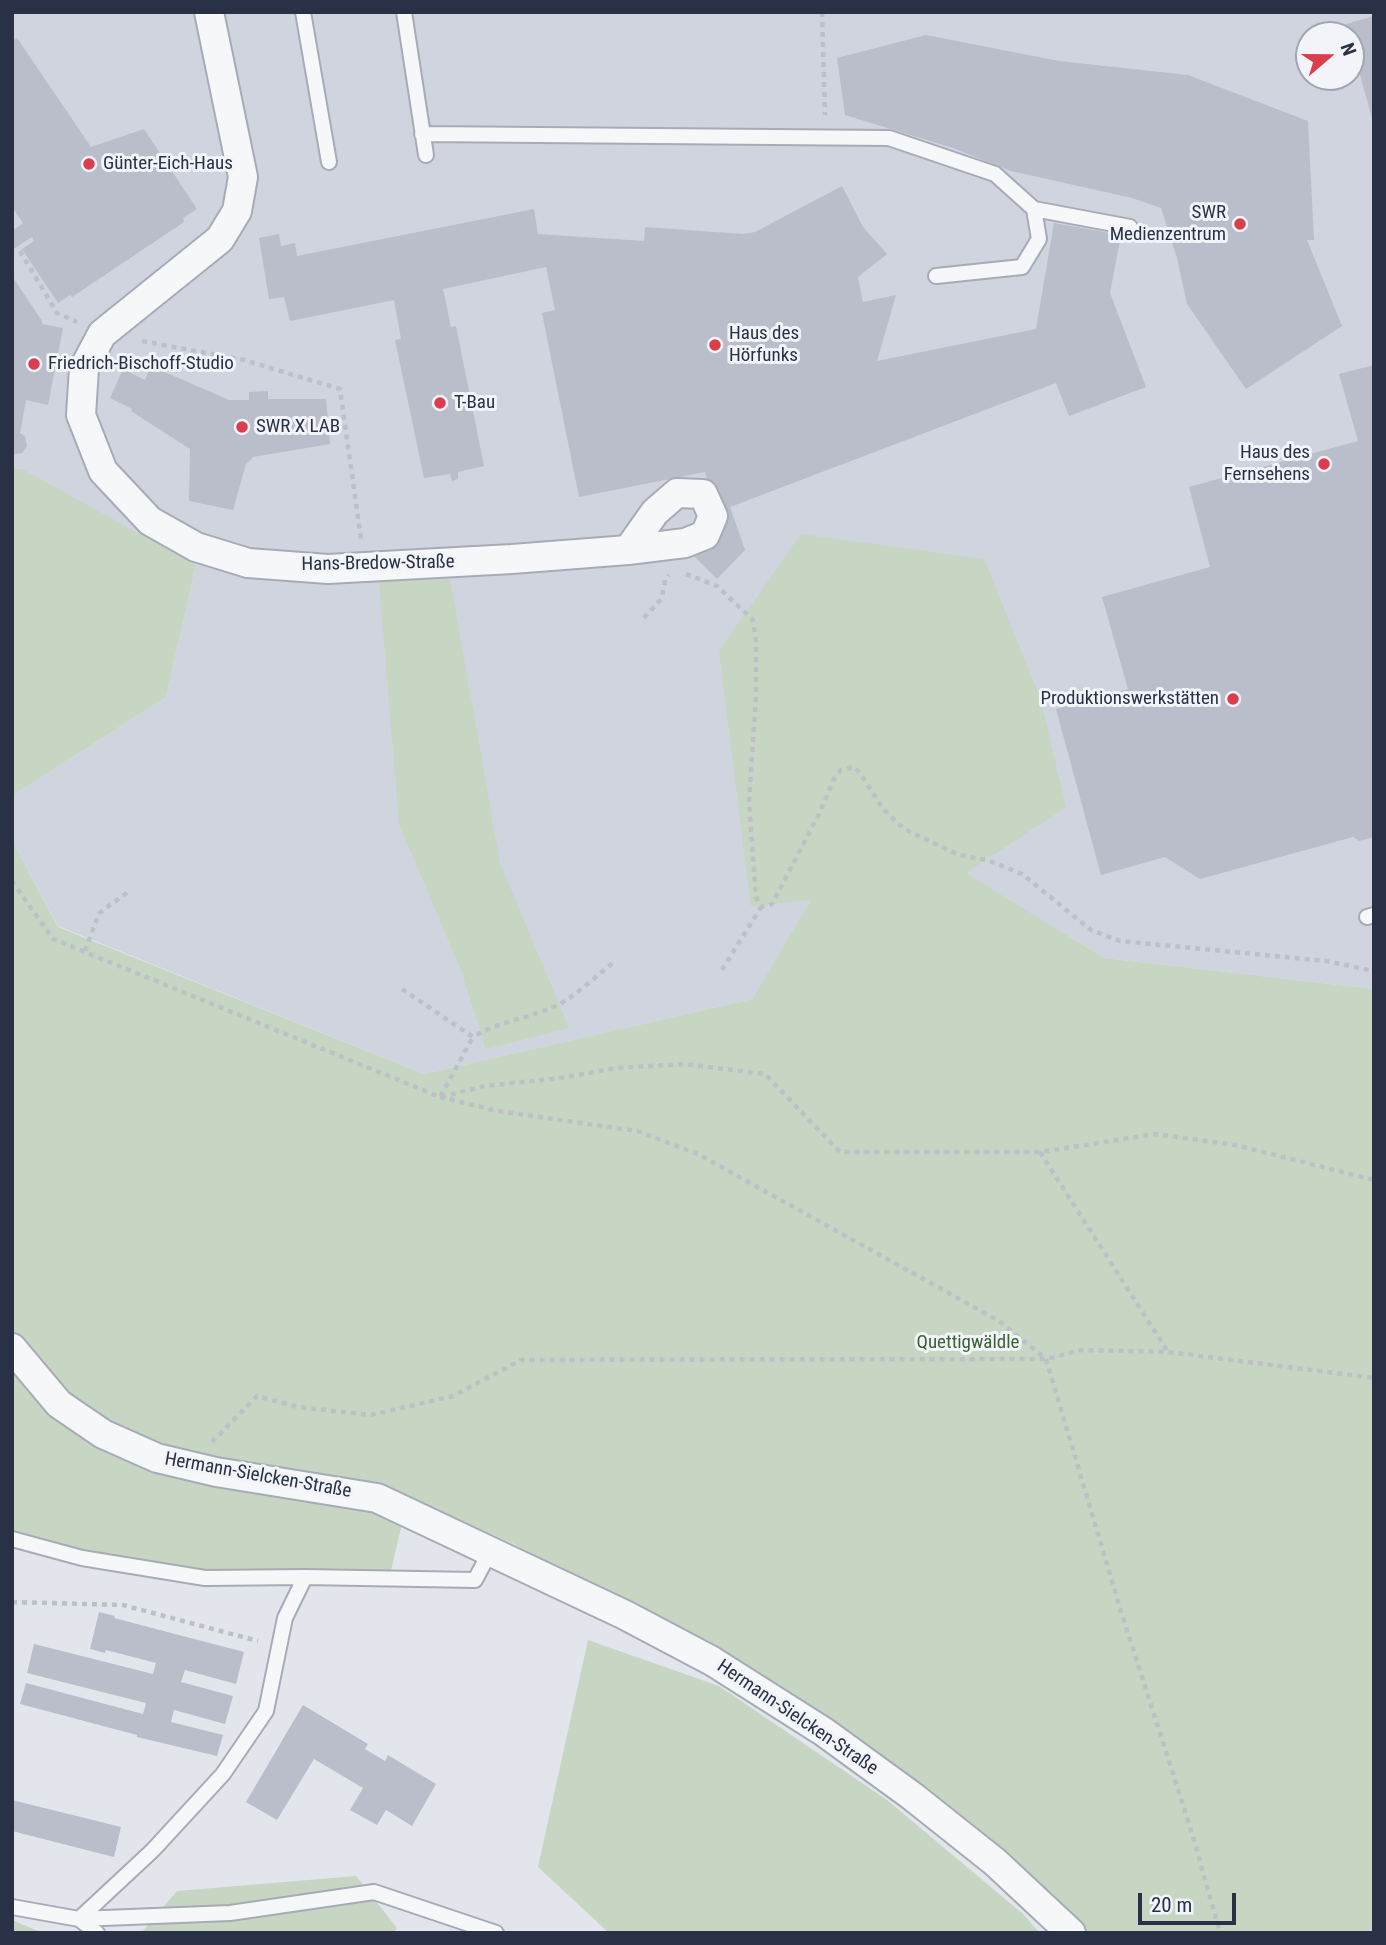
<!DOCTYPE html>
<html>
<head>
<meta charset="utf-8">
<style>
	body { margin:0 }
	#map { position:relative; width:1386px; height:1945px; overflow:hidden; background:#e2e5ec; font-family:"Roboto Condensed",sans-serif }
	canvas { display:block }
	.frame { position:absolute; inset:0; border:14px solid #283145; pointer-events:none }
	.north { position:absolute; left:1295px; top:21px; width:70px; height:70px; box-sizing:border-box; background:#f2f4f9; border:2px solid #a1a6b1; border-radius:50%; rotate:70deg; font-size:19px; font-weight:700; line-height:28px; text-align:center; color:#283145 }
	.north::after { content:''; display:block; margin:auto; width:24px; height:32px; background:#da3e4d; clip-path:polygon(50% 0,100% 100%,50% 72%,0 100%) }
	.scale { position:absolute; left:1138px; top:1893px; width:98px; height:32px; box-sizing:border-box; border:4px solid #283145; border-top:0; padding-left:9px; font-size:21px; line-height:24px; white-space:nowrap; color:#283145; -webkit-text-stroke:5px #f2f4f9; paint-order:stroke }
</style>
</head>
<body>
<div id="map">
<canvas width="1386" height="1945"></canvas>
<div class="frame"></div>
<div class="north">N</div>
<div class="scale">20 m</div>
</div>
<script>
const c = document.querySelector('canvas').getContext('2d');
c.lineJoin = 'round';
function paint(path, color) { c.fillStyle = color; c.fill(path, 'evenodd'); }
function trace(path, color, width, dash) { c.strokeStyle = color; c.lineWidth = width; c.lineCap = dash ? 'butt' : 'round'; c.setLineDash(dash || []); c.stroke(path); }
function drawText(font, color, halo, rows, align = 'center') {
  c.font = font + ' "Roboto Condensed",sans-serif'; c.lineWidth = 6; c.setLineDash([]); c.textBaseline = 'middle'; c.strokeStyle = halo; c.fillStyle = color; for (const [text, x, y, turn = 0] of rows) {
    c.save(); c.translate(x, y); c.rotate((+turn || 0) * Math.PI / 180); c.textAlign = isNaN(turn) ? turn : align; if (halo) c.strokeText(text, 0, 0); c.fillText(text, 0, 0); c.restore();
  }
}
paint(new Path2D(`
	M12,12h1362v977l-270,-31 -139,-85 -153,27 -60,99 -328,75 -366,-148 -46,-86v-44l154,-99 30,-132 -174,-95 -10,-1zM1309,35h42v42h-42z`), '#d0d4de');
paint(new Path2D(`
	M12,469h10l174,96 -30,132 -154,99z
	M801,534l183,25 56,138 26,110 -100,66 138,85 270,31v944h-306l-9,-12 -347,-260 -196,-116 -85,-38 -26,4 -16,68 -184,-1 -193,-39v-699l46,87 366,147 328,-75 59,-99 -60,6 -32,-255z
	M450,579l50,284 69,165 -83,21 -25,-79 -62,-146 -20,-243z
	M588,1640l131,46 168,114 136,114 17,19h-431l-71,-66z
	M356,1876l41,52 -3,5h-253l36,-42z
	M12,1920l31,13h-31z`), '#c6d6c2');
paint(new Path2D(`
	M1374,16v106h-1l-27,-98z
	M926,35l133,26 129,14 120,46 6,119h-7l35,86 -96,63 -59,-85 -10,-46 -16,-50 -29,-10 -121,-27 -58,-23 -108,-33 -8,-57z
	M17,38l74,109 53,-18 53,80 -14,9 1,4 -112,75 -2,-2 -12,8 -36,-54 12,-8 -2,-4 -20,13v-19l11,-8 -11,-16v-166z
	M842,186l21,41 24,27 -29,23 5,25 33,-7 -19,66 159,-32 18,-106 67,12 -11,58 36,94 -77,29 -13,-33 -326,124 15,43 -28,29 -25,-25 31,-33 -18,-49 -126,25 -37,-184 13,-3 -9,-43 -103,22 8,38 5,-1 28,140 -26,6v7l-6,2 -2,-7 -26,4 -29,-138 6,-1 -7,-39 -104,21 -6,-24 -15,2 -10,-61 20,-4 2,12 14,-3 2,13 237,-47 4,25 106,7 1,-14 98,7 12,-2z
	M12,276l30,45v3l21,4 -15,77 -22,-5 -6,33 5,3 2,10 -5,7 -7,1 -3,-1z
	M1374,365v472l-15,4 -6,-4 -153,42 -35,-22 -64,18 -45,-166 72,-20 -26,-92 108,-30 -21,-80 169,-46 -19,-67z
	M151,366l78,34h20v-8l19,-1v8h58l4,45 -77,13 -7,7 -13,46 -44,-9 1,-52 -59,-38 1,-2 -22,-11 13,-29 22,11z
	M99,1612l16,4 -1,2 130,34 -8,32 -51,-14 -4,12 52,14 -8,28 -51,-14 -3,12 52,13 -6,21 -80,-19v-2l-117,-31 6,-21 117,31 3,-11 -119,-30 7,-29 119,30 3,-11 -50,-13 -1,3 -15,-4z
	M303,1705l65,39 -3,5 20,12 3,-6 48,29 -24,42 -26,-16 -9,15 -27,-15 13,-22 -49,-29 -37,61 -31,-18z
	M12,1800l109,27 -7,30 -102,-26z`), '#b9beca');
const lane = new Path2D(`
	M303,12l26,150
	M404,12l22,143
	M422,134l467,4 106,36 39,35 5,30 -17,28 -86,9
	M1034,209l96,18
	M1367,917l7,-2
	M12,1539l70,19 123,20 100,-1 170,3 15,-28
	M12,1907l67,12 74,-69 70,-76 43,-63 19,-93 20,-41
	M97,1933l-18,-14 151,-6 144,-21 122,41`);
const street = new Path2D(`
	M209,12l34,165 -6,34 -17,28 -118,95 -18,34 -3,47 22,56 47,50 46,26 52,16 80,6 184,-10 116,-9 57,-7 20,-8 8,-19 -10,-22 -26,-1 -22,19 -27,38
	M12,1348l47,56 44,30 54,24 59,14 161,26 248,117 87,46 112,71 88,64 83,66 76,71`);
trace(lane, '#a6abb7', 18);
trace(street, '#a6abb7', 32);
trace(new Path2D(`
	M822,12l3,103
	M20,251l37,62 20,9
	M142,341l102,19 96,29 21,150
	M686,574l31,12 36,34 3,22v55l-7,105 7,95 5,10 11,-3 47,-90 15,-35 7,-9 13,-3 6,6 23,36 21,20 55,26 28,5 35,14 69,56 29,11 206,20 48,10
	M644,618l18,-20 3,-18 4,-5
	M12,881l41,58 387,158 33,-60
	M85,951l14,-38 29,-21
	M722,970l39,-63
	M402,989l71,48c25,-15 55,-19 83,-31 20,-10 40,-30 58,-44
	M440,1097l57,14 140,20 61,23 301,167 47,38 73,246 73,228 28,100
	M441,1097l44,-11 75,-8 57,-10 67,-4 81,10 75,78h200l116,-18 79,11 139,35
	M1040,1152l128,200
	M212,1442l45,-46 41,11 73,8 82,-19 68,-36 525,-1 35,-9 87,2 206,26
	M12,1602l111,3 135,36`), '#bcc0c7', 4.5, [5, 5]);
trace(lane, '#f5f7f9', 14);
trace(street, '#f5f7f9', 28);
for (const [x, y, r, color] of [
	[89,164,7,"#da3e4d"],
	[1240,224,7,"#da3e4d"],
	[715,345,7,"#da3e4d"],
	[34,364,7,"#da3e4d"],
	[440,403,7,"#da3e4d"],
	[242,427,7,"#da3e4d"],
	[1324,464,7,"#da3e4d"],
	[1233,699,7,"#da3e4d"]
]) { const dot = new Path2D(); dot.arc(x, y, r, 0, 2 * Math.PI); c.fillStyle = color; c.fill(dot); trace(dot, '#f2f4f9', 2.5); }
drawText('19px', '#283145', '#f2f4f9', [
	["Günter-Eich-Haus",103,164],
	["SWR",1226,213,"right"],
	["Medienzentrum",1226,235,"right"],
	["Haus des",729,334],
	["Hörfunks",729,356],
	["Friedrich-Bischoff-Studio",48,364],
	["T-Bau",454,403],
	["SWR X LAB",256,427],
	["Haus des",1310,453,"right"],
	["Fernsehens",1310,475,"right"],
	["Produktionswerkstätten",1219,699,"right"]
], 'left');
drawText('19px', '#283145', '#f2f4f9', [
	["Hans-Bredow-Straße",378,564,-1],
	["Hermann-Sielcken-Straße",258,1476,10],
	["Hermann-Sielcken-Straße",797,1718,34]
]);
drawText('19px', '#3a6234', '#f2f4f9', [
	["Quettigwäldle",968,1343]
]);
</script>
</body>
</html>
